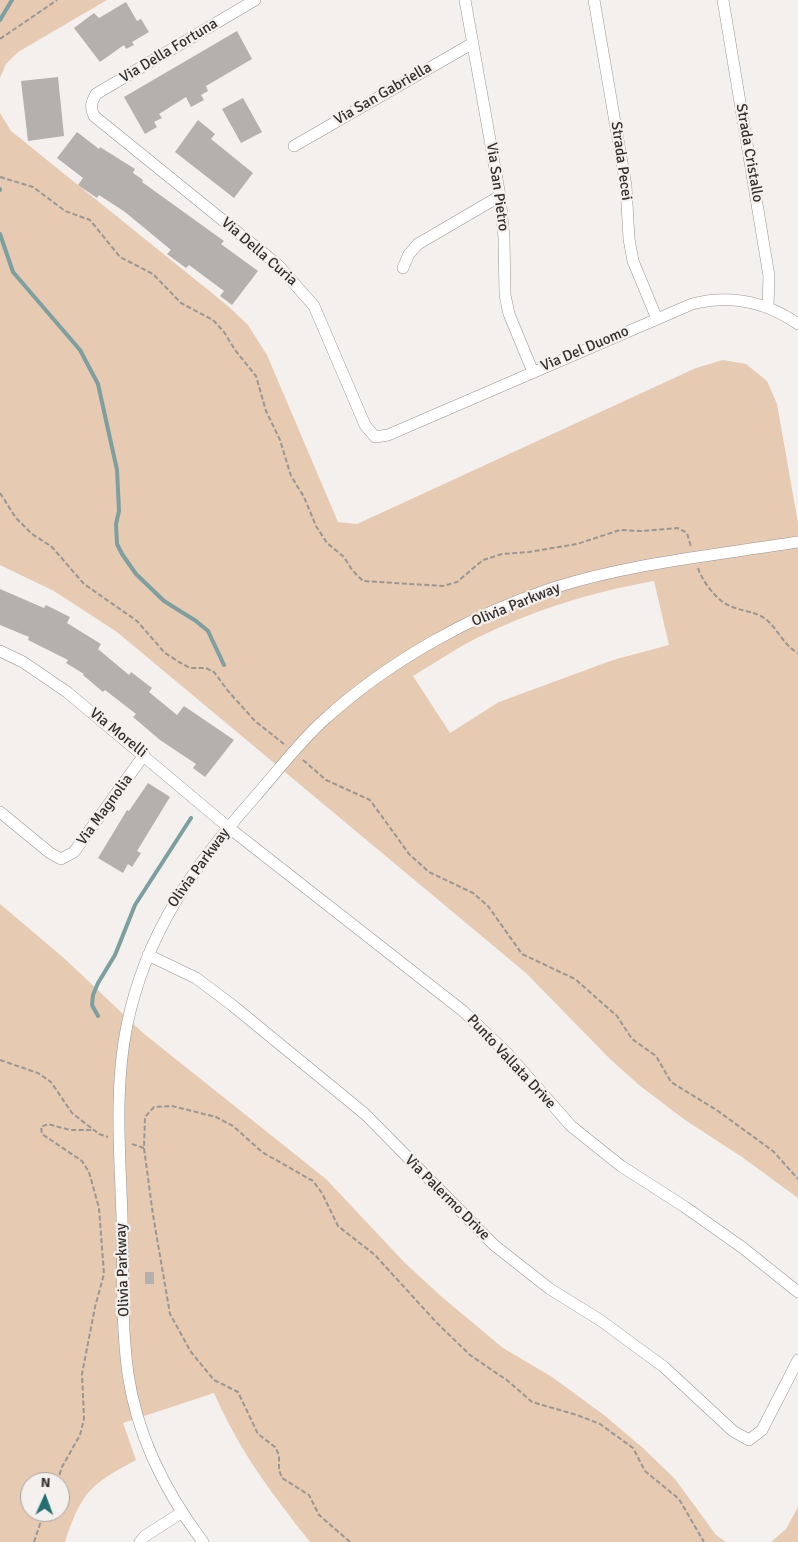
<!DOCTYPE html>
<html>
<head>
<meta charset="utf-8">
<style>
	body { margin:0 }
	#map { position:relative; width:798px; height:1542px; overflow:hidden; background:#f4f0ed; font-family:Signika,sans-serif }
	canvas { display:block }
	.north { position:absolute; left:20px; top:1472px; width:50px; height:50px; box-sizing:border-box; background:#f4f0ed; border:1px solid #a6a3a1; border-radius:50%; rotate:2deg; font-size:14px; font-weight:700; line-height:20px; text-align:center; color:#32302f }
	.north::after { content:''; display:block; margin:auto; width:18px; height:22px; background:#246f72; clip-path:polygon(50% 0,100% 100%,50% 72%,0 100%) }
</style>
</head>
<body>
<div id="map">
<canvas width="798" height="1542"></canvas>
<div class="north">N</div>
</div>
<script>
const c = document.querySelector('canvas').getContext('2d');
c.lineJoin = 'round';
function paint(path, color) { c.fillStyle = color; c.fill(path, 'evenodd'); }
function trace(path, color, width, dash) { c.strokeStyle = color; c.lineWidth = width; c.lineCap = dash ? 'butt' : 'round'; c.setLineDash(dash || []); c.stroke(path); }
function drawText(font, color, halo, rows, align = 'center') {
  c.font = font + ' Signika,sans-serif'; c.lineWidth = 4.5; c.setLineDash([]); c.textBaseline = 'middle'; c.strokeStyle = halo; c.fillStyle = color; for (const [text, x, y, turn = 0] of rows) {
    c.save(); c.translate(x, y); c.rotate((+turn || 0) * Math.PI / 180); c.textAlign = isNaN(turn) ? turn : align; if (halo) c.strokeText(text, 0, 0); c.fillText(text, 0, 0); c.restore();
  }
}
paint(new Path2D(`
	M0,0h107l-89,52 -12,12 -6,14z
	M0,113l11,18 217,175 20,19 19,30 71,167 19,2 339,-156 27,-8 23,4 21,17 10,23 21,119v675l-56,-41 -57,-37 -46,-35 -29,-26 -84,-86 -409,-341 -63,-41 -54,-26zM654,581l15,64 -56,15 -114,42 -49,31 -37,-57c20,-12 39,-25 60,-36 60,-30 115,-47 181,-59z
	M0,904l65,55 78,74 183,146 79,84 37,34 61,51 49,29 52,38 40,34 31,30 41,56 10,7h-416c-40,-51 -70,-90 -96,-149l-91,30 13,37c-46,25 -54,31 -71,82h-65zM30,1482h30v30h-30z
	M798,1507v35h-27l15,-13z`), '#e6cab2');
trace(new Path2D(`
	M0,20l12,-20
	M0,189v1
	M0,234l13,38 67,78 18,34 19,86 2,41 -3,13 1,20 5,10 14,20 28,27 32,20 12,10 16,34
	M98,1016l-6,-11 1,-10 5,-12 17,-28 20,-50 56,-87`), '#7d9f9f', 4);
paint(new Path2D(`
	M126,2l11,19 4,-2 8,13 -17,10 2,3 -8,4 -2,-4 -24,17 -26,-34 20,-15 5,5z
	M237,31l15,28 -46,27 2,5 -7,4 3,5 -13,7 -5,-10 -27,17 3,4 -8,4 3,5 -12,7 -21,-37z
	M58,77l6,59 -36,5 -7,-60z
	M243,98l19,34 -21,11 -19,-34z
	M198,120l17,14 -4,5 42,34 -19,25 -59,-46z
	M77,132l22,17 1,-2 35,22 -2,4 10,7 -1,2 82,59 -3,3 37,27 -26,34 -12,-9 4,-5 -35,-26 -3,3 -19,-14 4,-4 -46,-38 -26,-17 -2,3 -19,-13 5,-7 -26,-20z
	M0,589l44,19 2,-3 24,12 -3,6 34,21 -3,5 31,26 2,-3 21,16 -3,4 28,23 7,-9 50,34 -29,37 -12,-9 3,-4 -36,-24 -27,-23 3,-3 -31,-24 -2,2 -20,-17 1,-1 -18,-11 2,-3 -40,-20 1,-3 -29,-12z
	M148,783l22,14 -33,54 4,2 -9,14 -4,-3 -5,9 -25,-15 29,-48 2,1z
	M145,1272h9v12h-9z`), '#b4b0ad');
const minor = new Path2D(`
	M255,0l-159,94c-5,9 -6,13 -2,22l184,149 36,41 51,119 10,12 13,-2 304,-131c39,-10 73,-3 106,20
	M465,0l35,196 4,42 1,57 4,19 24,58
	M594,0l32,186 3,53 4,22 24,58
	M723,0l46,276 -1,31
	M294,146l179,-103
	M403,268l6,-14 9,-10 82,-48
	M0,651l23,11 44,30 161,135 235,184 43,41 65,74 50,40 64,41 58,41 55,44
	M0,812l50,41 11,6 13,-7 70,-97
	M148,955l48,23 36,27 133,109 129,131 56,44 50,31 64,47 69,64 16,9 13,-10 36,-70
	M140,1542l5,-6 36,-23
	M203,1542c-37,-49 -66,-107 -75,-168 -7,-51 -5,-105 -6,-157 -2,-63 -8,-129 5,-192 19,-92 66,-158 127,-227 23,-26 45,-56 71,-79 64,-58 146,-104 228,-131 79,-25 163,-33 245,-46`);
trace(minor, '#999592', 12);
trace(new Path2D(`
	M0,39l57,-39
	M0,177l33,10 32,24 25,9 30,37 33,17 28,29 32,17 11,12 11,18 21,26 10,35 14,29 11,36 13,21 12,29 11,17 17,14 8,13 11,11 80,5 14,-4 26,-22 19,-6 27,-2 48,-8 43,-14 22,1 36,-3 9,5 4,14
	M0,493l16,25 16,16 20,13 32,37 53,37 28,32 14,9 11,6h16l8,4 14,19 27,30 29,23
	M698,568c4,13 19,33 32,38 13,6 28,5 39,16 10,10 16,24 29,31
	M303,760l23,20 44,20 39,54 20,18 44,21 15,13 34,48 53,25 42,37 15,23 24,17 15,26 47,29 55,40 25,28
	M0,1060l38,13 13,9 21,31 27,21 9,3
	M132,1144l12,4
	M57,1482l5,-15 18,-32 4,-16 -2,-45 13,-67 9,-33 -5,-66 -10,-36 -7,-11 -40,-27 -1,-7 7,-3 22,6h24
	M34,1542l10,-30
	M350,1542l-31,-27 -10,-20 -27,-17 -3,-8v-15l-4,-8 -17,-13 -20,-42 -24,-12 -23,-28 -21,-38 -17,-99 -9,-67 1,-31 9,-10 18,-1 44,11 17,9 29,26 51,29 9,12 16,33 37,29 60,66 35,34 38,26 24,21 45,13 23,9 33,24 12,23 34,28 25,43`), '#999693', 2, [5, 2.5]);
trace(minor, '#fff', 11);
drawText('15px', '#32302f', '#f4f0ed', [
	["Via Della Fortuna",169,51,-31],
	["Via San Gabriella",383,94,-30],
	["Strada Cristallo",749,153,80],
	["Strada Pecei",621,161,82],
	["Via San Pietro",497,187,82],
	["Via Della Curia",259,252,41],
	["Via Del Duomo",585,349,-23],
	["Olivia Parkway",516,605,-22],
	["Via Morelli",118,733,39],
	["Via Magnolia",105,810,-54],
	["Olivia Parkway",199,868,-54],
	["Punto Vallata Drive",511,1062,47],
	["Via Palermo Drive",447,1198,45],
	["Olivia Parkway",123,1270,-92]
]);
</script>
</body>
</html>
